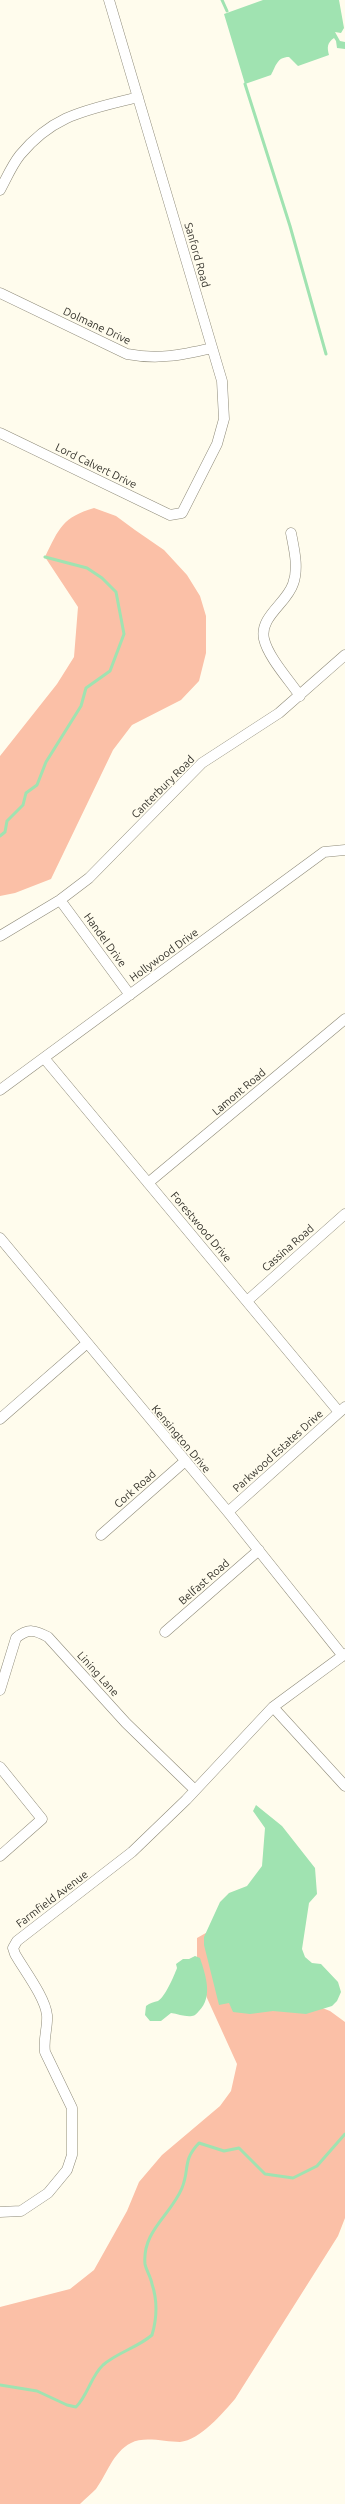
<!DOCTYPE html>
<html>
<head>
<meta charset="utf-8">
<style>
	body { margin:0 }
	canvas { display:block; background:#fffced }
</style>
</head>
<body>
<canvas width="345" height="2504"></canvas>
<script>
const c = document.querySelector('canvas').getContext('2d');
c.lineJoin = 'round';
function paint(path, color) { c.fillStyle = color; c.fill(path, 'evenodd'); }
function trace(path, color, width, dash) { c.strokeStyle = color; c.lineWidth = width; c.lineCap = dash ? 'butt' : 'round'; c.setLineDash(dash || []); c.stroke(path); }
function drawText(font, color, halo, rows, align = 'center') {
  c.font = font + ' Ubuntu,sans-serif'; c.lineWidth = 3.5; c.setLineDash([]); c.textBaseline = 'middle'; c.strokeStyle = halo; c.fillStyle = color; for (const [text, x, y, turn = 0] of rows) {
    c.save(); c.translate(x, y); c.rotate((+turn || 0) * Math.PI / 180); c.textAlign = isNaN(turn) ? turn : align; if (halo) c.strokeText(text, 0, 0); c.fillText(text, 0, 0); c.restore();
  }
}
paint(new Path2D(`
	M94,508l22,8 19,14 29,20 23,25 13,21 6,20v37l-7,28 -18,19 -49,25 -19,25 -62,129 -36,14 -15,3v-140l57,-72 17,-27 4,-50 -33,-50c14,-29 18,-40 49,-49z
	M220,1925l82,75 28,11 15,11v196l-7,18 -103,163c-12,14 -35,41 -55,43 -15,0 -36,-6 -49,1 -18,9 -24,31 -35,46 -5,5 -11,10 -16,15h-80v-197l70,-18 24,-19 33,-59 12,-29 23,-27 58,-49 11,-15 6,-27 -30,-66 -10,-32v-28z`), '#fbc0a7');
paint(new Path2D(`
	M263,0h76l5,28 -3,5 -6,-1 5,9 5,1v7l-8,-1 -1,-7 -2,-3c-7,5 -7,9 -5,17l-31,11 -9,-9c-12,0 -13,9 -18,18l-26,9 -21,-70z
	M256,1805l26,21 33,42 2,26 -8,9 -7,46 3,8 7,6 9,1 17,18 3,10 -4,9 -5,5 -26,8 -33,-3 -23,3 -17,-2 -4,-9 -10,2 -15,-60v-8l16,-35 9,-9 18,-7 15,-20 3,-38 -12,-17z
	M195,1956l5,2c6,18 13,39 -1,53 -2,2 -4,5 -7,5 -7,1 -14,-2 -21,-3l-10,8h-11l-5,-6 1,-9c4,-3 8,-4 12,-5 7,-4 16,-25 19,-33l-1,-4 7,-5h6z`), '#a0e3b1');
trace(new Path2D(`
	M222,0l5,11
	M245,84l45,142 36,128
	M0,836l5,-4 2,-11 16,-16 3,-12 11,-8 9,-23 35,-56 5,-18 24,-17 14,-37 -8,-42 -14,-14 -15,-10 -42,-11
	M0,2385l37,6 30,14 9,2c12,-12 15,-31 27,-42 15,-13 34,-17 49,-30 5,-17 6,-33 0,-51 -1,-7 -6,-14 -7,-20 -3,-33 26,-49 37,-76 8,-20 0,-27 17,-45l25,8 15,-3 26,26 28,4 24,-12 28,-32`), '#a0e3b1', 3);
const street = new Path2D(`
	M0,190c6,-11 12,-25 20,-35 35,-42 69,-45 118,-58
	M0,293l127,61c32,6 54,1 85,-6
	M0,433l170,82 12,-2 35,-69 7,-25 -2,-38 -113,-381
	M291,533c3,16 8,35 2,51 -6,19 -34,33 -29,55 4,18 26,42 36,57
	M60,900l70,95
	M0,936l60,-36 29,-22 113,-115 77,-50 66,-58
	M44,1058l295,354
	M0,1090l324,-238 21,-2
	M148,1183l197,-164
	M0,1238l228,274 115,144
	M247,1301l98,-87
	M0,1419l86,-75
	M228,1512l117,-105
	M101,1535l83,-73
	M165,1632l94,-82
	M0,1690l16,-52c12,-10 19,-8 32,-1l78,86 69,67
	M273,1707l72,79
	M0,1767l42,52 -42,37
	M0,2212l21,-1 27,-18 19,-23 5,-15v-47l-27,-56c-2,-13 3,-25 2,-37 -2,-18 -23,-45 -32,-61l-2,-6 4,-7 115,-89 54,-52 87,-93 72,-53`);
trace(street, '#8e8a79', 11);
trace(street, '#fff', 10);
drawText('11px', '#34322b', '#fffced', [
	["Sanford Road",197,255,74],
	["Dolmane Drive",97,326,25],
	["Lord Calvert Drive",96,466,26],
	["Canterbury Road",163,787,-45],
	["Handel Drive",105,940,54],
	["Hollywood Drive",164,955,-36],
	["Lamont Road",239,1092,-40],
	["Forestwood Drive",201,1227,50],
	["Cassina Road",288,1248,-41],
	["Kensington Drive",181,1439,50],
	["Parkwood Estates Drive",278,1451,-42],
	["Cork Road",135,1489,-41],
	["Belfast Road",204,1582,-41],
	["Lining Lane",98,1674,48],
	["Farmfield Avenue",52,1899,-37]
]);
</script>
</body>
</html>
